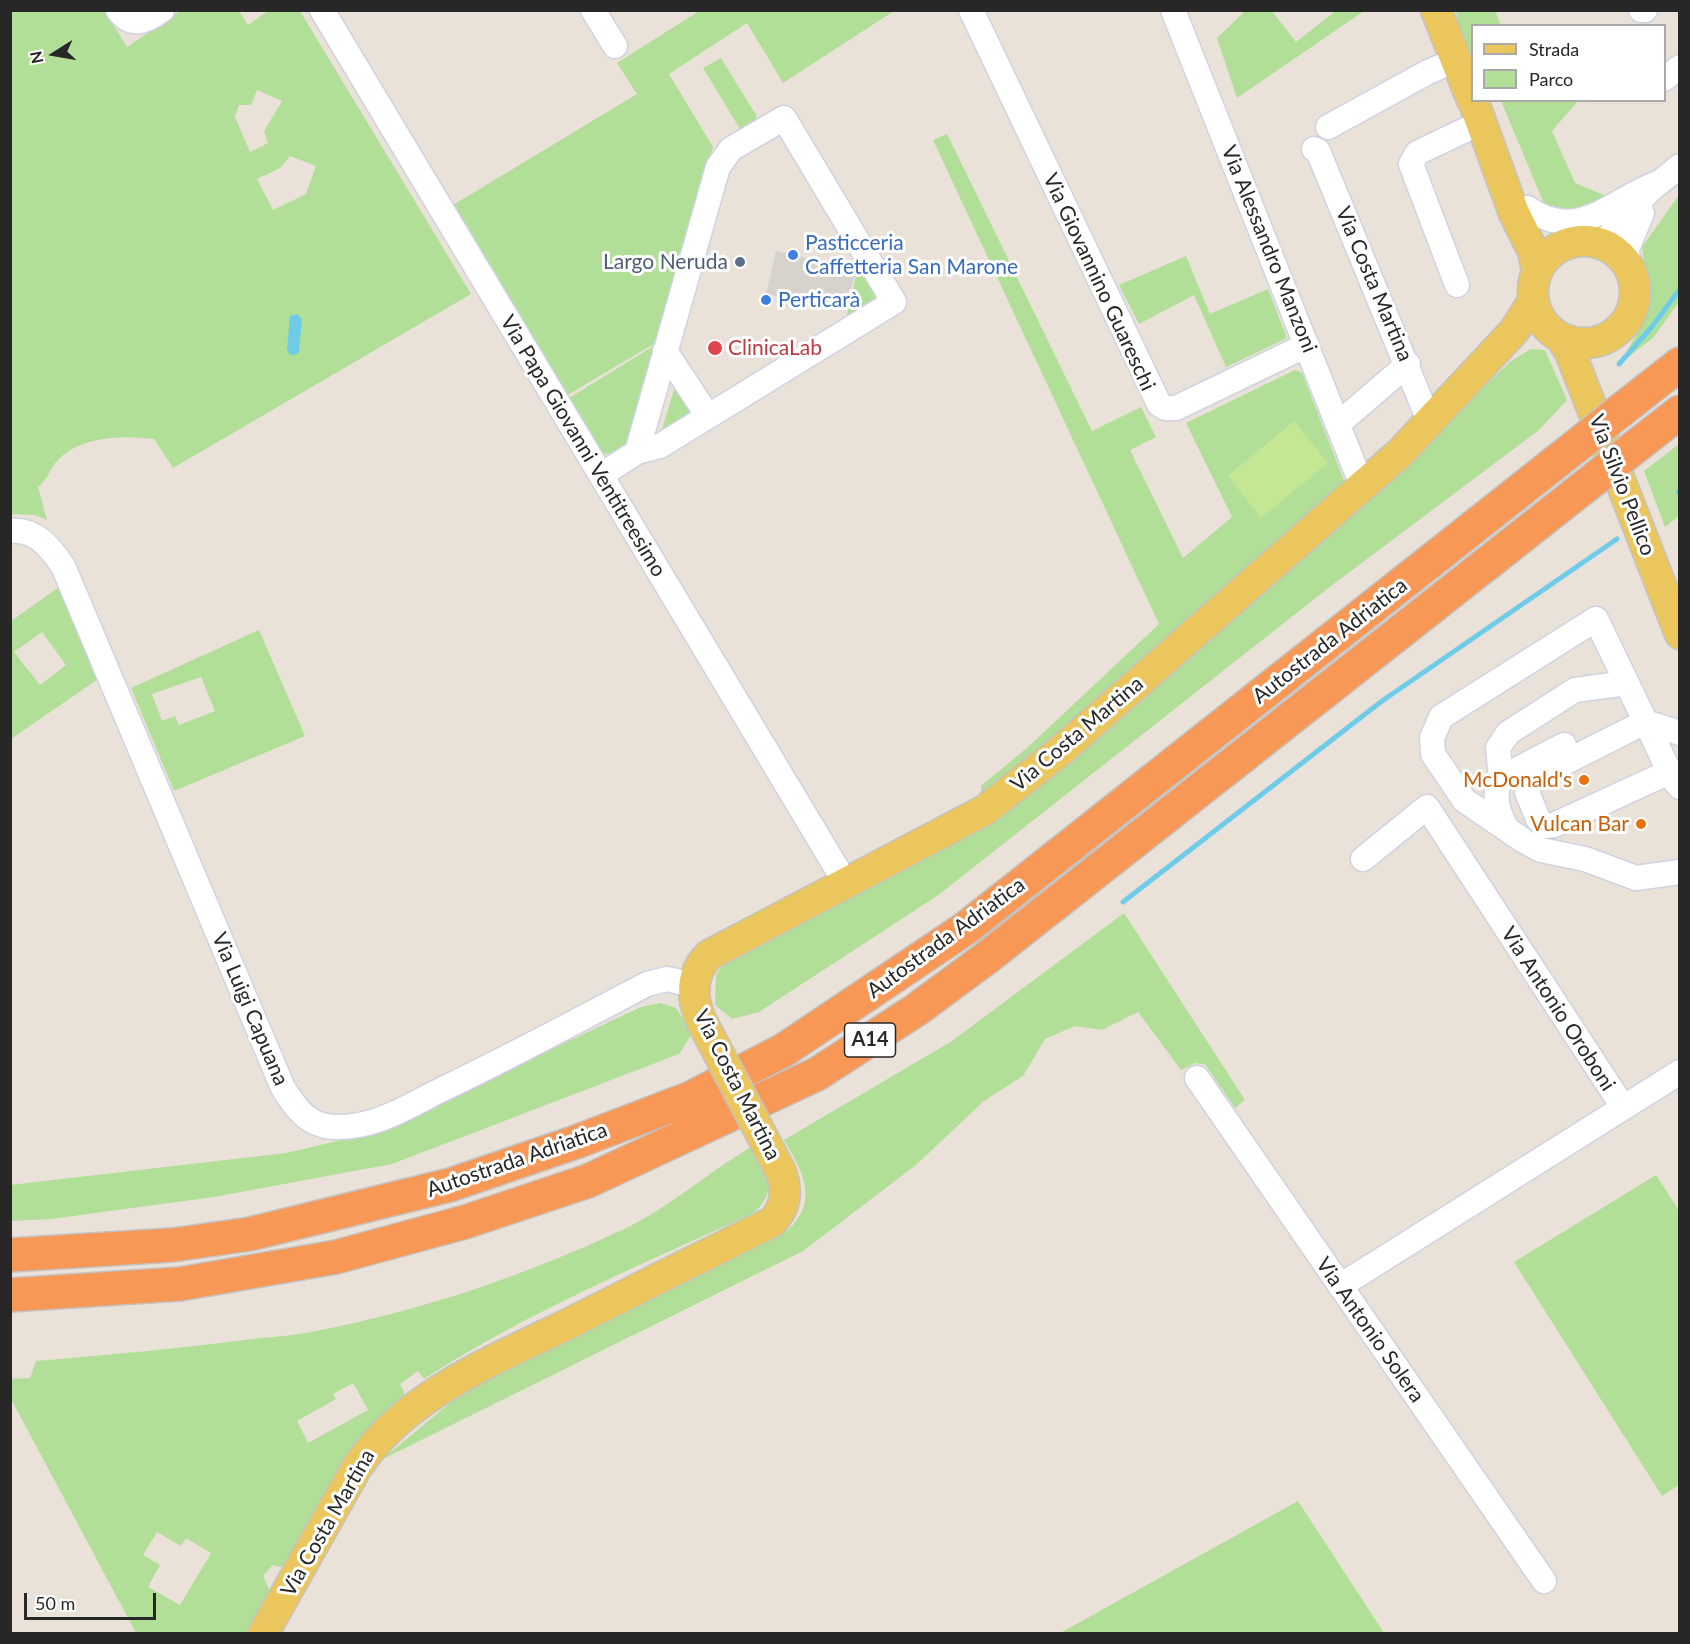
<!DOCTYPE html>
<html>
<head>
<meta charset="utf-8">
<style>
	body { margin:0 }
	#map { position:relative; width:1690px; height:1644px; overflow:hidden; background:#eae2d9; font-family:Lato,sans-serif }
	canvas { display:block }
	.frame { position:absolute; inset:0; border:12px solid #272727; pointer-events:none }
	.legend { position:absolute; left:1471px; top:24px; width:195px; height:78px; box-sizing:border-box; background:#fff; border:2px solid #a9a9a9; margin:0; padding:8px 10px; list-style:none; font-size:18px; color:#272727 }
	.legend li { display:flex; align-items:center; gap:12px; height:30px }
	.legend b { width:30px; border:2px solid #a9a9a9 }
	.north { position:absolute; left:24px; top:24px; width:60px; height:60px; -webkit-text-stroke:4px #fff; paint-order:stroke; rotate:259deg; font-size:16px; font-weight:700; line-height:24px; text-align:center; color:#272727 }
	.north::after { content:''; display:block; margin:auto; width:21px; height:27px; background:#272727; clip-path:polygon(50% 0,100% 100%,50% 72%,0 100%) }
	.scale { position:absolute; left:24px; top:1593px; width:132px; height:27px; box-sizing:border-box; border:3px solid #272727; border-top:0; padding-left:8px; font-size:18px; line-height:21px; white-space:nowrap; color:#272727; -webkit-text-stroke:4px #fff; paint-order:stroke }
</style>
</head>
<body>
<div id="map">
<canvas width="1690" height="1644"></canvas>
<div class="frame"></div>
<ul class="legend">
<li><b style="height:8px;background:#ebc65d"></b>Strada</li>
<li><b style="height:16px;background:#b1df97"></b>Parco</li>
</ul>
<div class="north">N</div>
<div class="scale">50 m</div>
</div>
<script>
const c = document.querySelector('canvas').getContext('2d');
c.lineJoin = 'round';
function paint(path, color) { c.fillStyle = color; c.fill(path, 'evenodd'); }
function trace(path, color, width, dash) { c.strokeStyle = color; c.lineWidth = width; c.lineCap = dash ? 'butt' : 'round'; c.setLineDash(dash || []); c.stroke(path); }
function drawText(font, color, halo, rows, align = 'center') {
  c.font = font + ' Lato,sans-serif'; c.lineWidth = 6; c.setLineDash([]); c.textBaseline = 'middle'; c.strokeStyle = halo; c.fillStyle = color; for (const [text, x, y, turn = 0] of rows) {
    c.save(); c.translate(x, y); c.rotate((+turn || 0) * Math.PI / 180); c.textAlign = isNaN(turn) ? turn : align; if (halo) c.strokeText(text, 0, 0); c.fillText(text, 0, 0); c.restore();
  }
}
paint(new Path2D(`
	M1246,10l26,1 24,31 37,-29 -1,-2h32l-127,87 -20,-60z
	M10,11h95l22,36 53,-36h59l9,14 20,-14h32l171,283 -298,174 -19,-29c-32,-3 -73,-4 -97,22 -8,8 -7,16 -19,26l9,33 -12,-5 -24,-1zM257,90l25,11 -18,30 4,12 -18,9 -15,-35 4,-12h12zM290,156l26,10 -10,28 -33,16 -16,-31 23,-11z
	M699,11h195l-111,72 -36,-60 -78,51 44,73 -51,188 -33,108 -16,10 -11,1 -33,-56 83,-51v-2l-86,51 -113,-191 184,-111 -20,-31z
	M1456,11h39l6,14 -29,1v32l-14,-33z
	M721,58l35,57v10l-8,17 -45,-74z
	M1501,101h77l-26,30 23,52 31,13 -27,17 -29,-5 -7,-7z
	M947,134l145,297 49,-24 15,30 -26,13 53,108 49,-41 -46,-94 109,-53 7,3 45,115 -335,284 -31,22v-8l47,-39 131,-123 -226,-484zM1294,422l33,42 -99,12z
	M1679,195v107l-26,36 -34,26c32,-50 30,-59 23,-117z
	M861,255l17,38 -3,13 -31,21z
	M1186,256l24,58 58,-25 19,49 -61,29 -32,-72 -55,29 -20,-39z
	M1531,349l14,1 22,50 -28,30 -208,156 -394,310 -178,116 -27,7 -17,-14 1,-30 12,-19 413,-258 197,-171 173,-166z
	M678,376l21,38 -39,22z
	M1679,444v72l-14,11 -21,-56z
	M62,585l39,92 -90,62v-118zM42,632l24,33 -26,20 -26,-33z
	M259,630l46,106 -131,55 -43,-103zM201,677l14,34 -36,14 -4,-9 -13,5 -10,-27z
	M1124,913l121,187 -10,8 -30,-44 -10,-1 -14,7 -43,-58 -36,18 -27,-4 -30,13 -22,37 -39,25 -68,64 -113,86 -422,209 91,-75 316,-155c32,-30 14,-59 -4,-90l168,-99z
	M660,1003l16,5 16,26 -13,20 -287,110 -178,33 -163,22 -40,2 -1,-36 276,-32 89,-21 266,-125z
	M751,1147c15,26 29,41 3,66 -111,51 -227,99 -330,166l-6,-8 -18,13 4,8v7l-50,48 -18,29 -44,86 -12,5 -7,-2 -10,11 8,18 -24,39h-111l-125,-234 -1,-20 20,-1 6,-17c70,-6 139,-12 208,-21 24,-3 49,-4 72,-9 105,-20 210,-56 306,-101 47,-22 85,-57 129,-83zM353,1383l15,27 -60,33 -11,-22 39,-22 -3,-5zM157,1532l24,14 5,-8 25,15 -31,52 -32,-18 12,-22 -17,-10z
	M1656,1175l24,37 -1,273 -17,11 -148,-234z
	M1298,1501l86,132h-324z`), '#b1df97');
paint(new Path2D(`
	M1294,422l34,41 -67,55 -33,-42z`), '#c5e693');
paint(new Path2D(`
	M776,251l80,19 -10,41 -80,-17z`), '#d6d2cc');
paint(new Path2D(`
	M298,314l4,6 -3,30 -1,4 -8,1 -3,-6 3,-33z`), '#6fcce9');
trace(new Path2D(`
	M1619,364l32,-36 29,-39
	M1678,492l2,-2
	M1123,902l259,-201 235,-162`), '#6fcce9', 5);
const minor = new Path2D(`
	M118,10c13,18 28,12 44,0
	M322,10l523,872
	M593,10l22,36
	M971,10l188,394 6,4h11l131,-63
	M1173,10l190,478
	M1641,10h4
	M1664,79l16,-12
	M1328,127l100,-55 28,-12
	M1314,149l4,2 112,272
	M1527,208c53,36 83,-8 133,-26
	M1602,244l47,-53 31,-25
	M1628,267l-1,-18 15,-36
	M1457,285l-46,-121 6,-11 65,-31
	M665,351l43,65
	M1338,424l70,-60
	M601,475l36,-23 81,-285 13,-18 53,-31 110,184 -234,144 -23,6
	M10,531c25,-3 40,16 53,35l220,522c10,15 20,32 39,37 10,3 26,2 37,0 29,-5 57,-23 84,-36 69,-33 136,-69 204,-105l20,-5 27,6
	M1645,722l-113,57 -5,13 11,27 7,7 9,-1 115,-53
	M1645,722l35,11
	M1501,778l-3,-30 10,-15 67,-43 52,-7
	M1680,787l-7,-8 -77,-160 -155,98 -9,21 1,16 31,46 60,41 17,9 44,9 51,19 44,-6
	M1507,829c-9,-17 -15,-33 -6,-51l63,-33
	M1363,859l64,-52 196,300
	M1197,1078l347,503
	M1340,1286l340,-214`);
const major = new Path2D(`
	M1436,10l36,90
	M1473,100l41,113 19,38 4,20
	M1533 292a51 51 0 1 1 102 0a51 51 0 1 1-102 0Z
	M1561,338l9,14 110,282
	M702,1022c-11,-24 -12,-48 7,-67l276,-145 74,-58 341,-299 114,-122 19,-30
	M263,1634l93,-165c49,-76 142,-110 220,-149 65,-33 131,-66 196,-98 15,-16 16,-32 8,-52`);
const highway = new Path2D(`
	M1620,411l60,-47
	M1635,447l45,-35
	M10,1255l163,-10 77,-11 200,-49 126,-43 115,-44 93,-48 182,-122 609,-481
	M10,1295l170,-11 156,-27 129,-35 123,-41 229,-107 99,-64 69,-51 603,-475`);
trace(minor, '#cfd2e0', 27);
trace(major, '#c3c3c3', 33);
trace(highway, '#c3c3c3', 36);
trace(minor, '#fff', 24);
trace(major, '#ebc65d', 30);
trace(highway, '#f89856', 33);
const majorBridge = new Path2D(`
	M702,1022l78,148`);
const highwayBridge = new Path2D(`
	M1575,447l45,-36
	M1588,484l47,-37`);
trace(majorBridge, '#c3c3c3', 33, []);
trace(highwayBridge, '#c3c3c3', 36, []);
trace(majorBridge, '#ebc65d', 30);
trace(highwayBridge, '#f89856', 33);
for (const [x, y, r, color] of [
	[793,255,6,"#3f7fe0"],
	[740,262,6,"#5c6f8a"],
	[766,300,6,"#3f7fe0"],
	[715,348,8,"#e0444e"],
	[1584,780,6,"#e8710a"],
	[1641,824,6,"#e8710a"]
]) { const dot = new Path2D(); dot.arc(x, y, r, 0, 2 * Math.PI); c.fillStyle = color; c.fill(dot); trace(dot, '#fff', 2); }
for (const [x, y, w] of [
	[870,1040,51]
]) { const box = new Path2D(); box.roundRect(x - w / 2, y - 17, w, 34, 4.5); c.fillStyle = '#fff'; c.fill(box); trace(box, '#272727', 1.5); }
drawText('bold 20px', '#272727', null, [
	["A14",870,1040]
]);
drawText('21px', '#366cbe', '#fff', [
	["Pasticceria",805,243],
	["Caffetteria San Marone",805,267],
	["Perticarà",778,300]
], 'left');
drawText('21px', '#272727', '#fff', [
	["Via Alessandro Manzoni",1269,249,68],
	["Via Giovannino Guareschi",1099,282,65],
	["Via Costa Martina",1374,284,67],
	["Via Papa Giovanni Ventitreesimo",583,446,59],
	["Via Silvio Pellico",1622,485,69],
	["Autostrada Adriatica",1330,641,-38],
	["Via Costa Martina",1077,734,-40],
	["Autostrada Adriatica",946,938,-36],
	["Via Luigi Capuana",250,1009,67],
	["Via Antonio Oroboni",1558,1009,57],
	["Via Costa Martina",737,1085,63],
	["Autostrada Adriatica",517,1160,-19],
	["Via Antonio Solera",1370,1330,55],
	["Via Costa Martina",328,1523,-60]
]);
drawText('21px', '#4e5e75', '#fff', [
	["Largo Neruda",728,262]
], 'right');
drawText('21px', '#be3a42', '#fff', [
	["ClinicaLab",728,348]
], 'left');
drawText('21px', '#c56008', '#fff', [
	["McDonald's",1572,780],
	["Vulcan Bar",1629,824]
], 'right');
</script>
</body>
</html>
